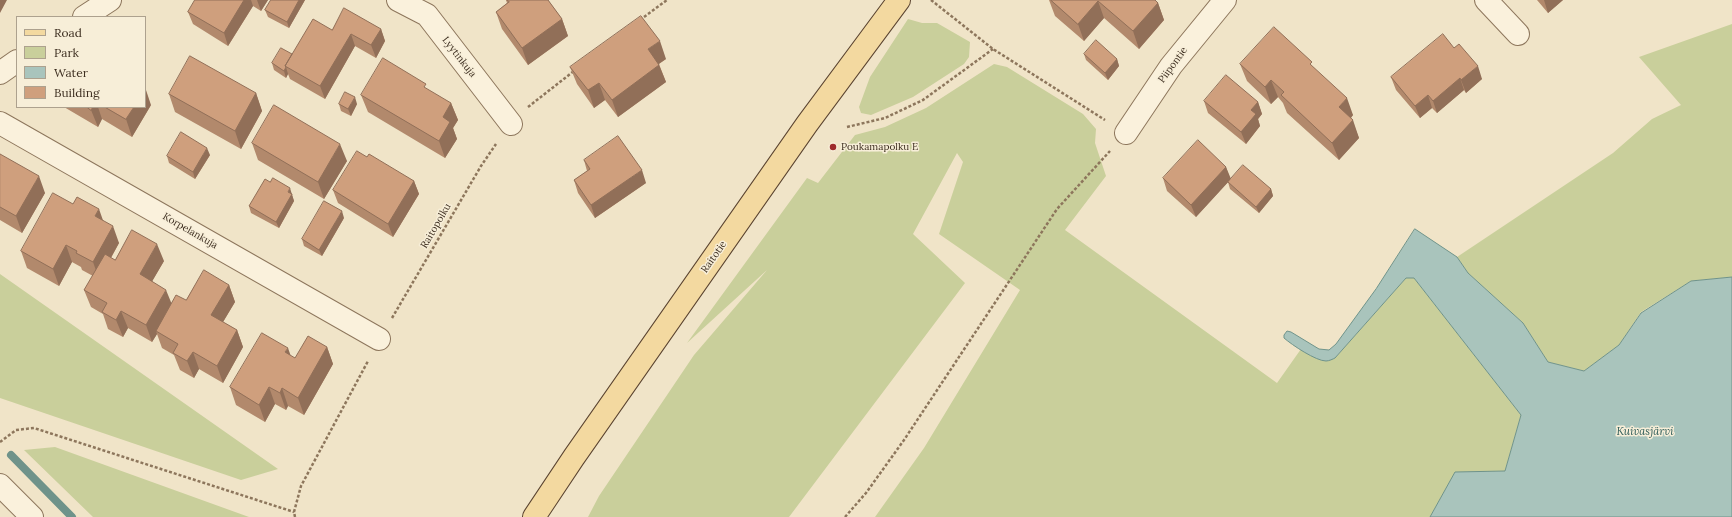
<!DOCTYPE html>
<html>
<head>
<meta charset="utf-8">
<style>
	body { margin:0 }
	#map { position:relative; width:1732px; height:517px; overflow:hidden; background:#f0e4c8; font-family:Lora,serif }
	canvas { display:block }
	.legend { position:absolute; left:16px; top:16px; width:130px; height:92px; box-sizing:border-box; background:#f7eed8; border:1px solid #ada18e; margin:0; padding:5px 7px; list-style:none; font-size:12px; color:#3d2e20 }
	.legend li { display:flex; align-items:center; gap:8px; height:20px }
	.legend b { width:20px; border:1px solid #ada18e }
</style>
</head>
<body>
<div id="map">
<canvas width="1732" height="517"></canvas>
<ul class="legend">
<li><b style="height:5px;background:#f3d9a0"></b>Road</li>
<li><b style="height:11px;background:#c9cf9b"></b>Park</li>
<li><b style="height:11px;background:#a9c4bc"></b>Water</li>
<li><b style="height:11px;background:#cf9f7d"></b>Building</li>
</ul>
</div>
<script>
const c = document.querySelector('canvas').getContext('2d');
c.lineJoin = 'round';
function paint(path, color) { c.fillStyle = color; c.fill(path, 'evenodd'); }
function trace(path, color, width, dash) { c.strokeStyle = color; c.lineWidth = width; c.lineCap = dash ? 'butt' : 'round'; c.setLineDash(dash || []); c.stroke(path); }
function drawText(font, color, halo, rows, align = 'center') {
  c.font = font + ' Lora,serif'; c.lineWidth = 3; c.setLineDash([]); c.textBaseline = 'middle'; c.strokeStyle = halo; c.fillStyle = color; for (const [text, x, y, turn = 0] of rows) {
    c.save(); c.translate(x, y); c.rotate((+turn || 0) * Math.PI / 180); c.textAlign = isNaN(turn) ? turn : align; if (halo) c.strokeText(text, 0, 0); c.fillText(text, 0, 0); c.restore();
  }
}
paint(new Path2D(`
	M908,19l14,4h15l33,19 -1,15 -5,7 -51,33 -42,18 -10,-2 -2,-6 11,-30z
	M1732,24v253l-41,4 -50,31 -22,33 -35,26 -36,-9 -25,-39 -55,-50 -11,-16 156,-104 39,-34 29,-14 -42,-48z
	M994,64l13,3 76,47 13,15 -1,14 11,33 -41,54 212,153 24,-34c13,8 20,14 34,9l71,-80h8l107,137 -16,56 -50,2 -25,44h-555l49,-69 96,-158 -81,-56 24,-72 -6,-9 -44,81 52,49 -176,234h-201l11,-21 95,-141 73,-85 -80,73 120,-165 11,5 37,-48 30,-8 41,-19z
	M0,274l278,195 -37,11 -241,-82z
	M55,447l194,70h-156l-69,-67z`), '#c9cf9b');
const water = new Path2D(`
	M1415,229l42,28 11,16 55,50 25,39 36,9 35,-26 22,-32 50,-32 41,-4v240h-302l25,-45 50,-1 16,-56 -107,-137h-8l-71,80c-2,1 -6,3 -9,3 -10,0 -34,-16 -42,-23v-3l3,-4 4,1 28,17 10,1 7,-6 40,-55z`);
paint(water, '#a9c4bc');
trace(water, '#6f938a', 1);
trace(new Path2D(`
	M11,455l61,62`), '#6f938a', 8);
const minor = new Path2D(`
	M398,0l29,15 84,109
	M1486,0l32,34
	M84,17l26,-17
	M0,73l17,-12
	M0,123l379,216
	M1126,133l45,-67 54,-66
	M0,485l32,32`);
const major = new Path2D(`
	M534,517l40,-60 233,-333 92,-124`);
trace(minor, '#8d765c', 24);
trace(major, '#5b4430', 24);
trace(new Path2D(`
	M931,0l62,49 112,71
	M640,20l27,-20
	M528,107l46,-36
	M847,127l38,-9 38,-18 70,-51
	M392,318l89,-152 15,-22
	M0,442l16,-12 18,-2 260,84
	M295,517l-1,-5 7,-26 67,-125
	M845,517l21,-24 38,-53 153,-231 53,-58`), '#8d765c', 2.5, [3, 2]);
trace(minor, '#faf1dc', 22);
trace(major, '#f3d9a0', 22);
paint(new Path2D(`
	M195,0h73l-7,11 -8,-5 -25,40 -35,-22 -5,-12z
	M271,0h34l-16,28 -21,-11 -3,-7z
	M506,0h42l14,19 6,17 -40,29 -26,-36 -6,-17 11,-9z
	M1049,0h106l3,3 6,17 -25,29 -35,-31 -20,23 -29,-25z
	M1537,0h26l-15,13z
	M381,29l4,12 -9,17 -21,-12 -30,53 -35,-20 -2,-5 -2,4 -12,-8 -2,-7 20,-9 40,-24z
	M1454,48l28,31 -16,14 -2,-3 -27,23 -5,-5 -12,10 -24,-28 -5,-13z
	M1084,54l33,5 2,7 -11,14 -22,-20z
	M666,59l-7,5 7,18 -48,35 -13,-17 -11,8 -17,-24 -7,-17z
	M1240,64l73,3 40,48 -2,3 8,20 -20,22 -52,-47 -4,-10 -5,-6 -7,7 -24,-23z
	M256,93l6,18 -21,38 -66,-37 -6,-18z
	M361,95l90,8 7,17 -5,8 4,11 -12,19 -77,-46z
	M1204,101l54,1 4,12 -4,5 2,7 -14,18 -38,-31z
	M339,104h18l-6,12 -10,-5z
	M151,105l-19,32 -30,-18 -4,8 -34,-20h81z
	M252,143l95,18 -23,38 -66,-39z
	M0,154l45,39 -23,40 -22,-13z
	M210,155l-15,24 -26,-16 -2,-7z
	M367,157l47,24 5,13 -26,43 -55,-34 -5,-13z
	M584,160l62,23 -51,35 -17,-25 -4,-13 13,-9z
	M1226,167l4,12 41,10 2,7 -14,17 -29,-24 -2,-7 -32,35 -29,-26 -4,-13z
	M293,194l-1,1 2,6 -15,27 -28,-15 -2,-7z
	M344,218l-22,38 -18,-10 -2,-7z
	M103,220l16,23 -8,15 4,2 49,1 -12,20 19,22 15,-3 43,-15 6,17 -12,20 14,8 6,17 -20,36 -24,-14 -5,9 -14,-8 -6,-15 -12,-7 -5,-14 -5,8 -24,-14 -5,9 -15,-8 -5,-15 -12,-7 -7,-17 9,-14 -11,-6 -1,-3 -9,-5 -13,24 -32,-18 -6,-17z
	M327,347l6,17 -29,51 -16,-9 -2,4 -11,-6 -10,18 -29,-17 -6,-18 61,-31 4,2z`), '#b2896c');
paint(new Path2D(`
	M0,0h7l-7,13z
	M244,0h7l2,6 -25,40 -4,-13z
	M257,0h11l-7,11z
	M299,0h6l-16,28 -2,-6z
	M1544,0h19l-15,13z
	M1098,1l6,17 -20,23 -6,-17z
	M1158,3l6,17 -25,29 -6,-18z
	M562,19l6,17 -40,29 -6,-17z
	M381,29l4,12 -9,17 -5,-13z
	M351,34l4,12 -30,53 -5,-13z
	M660,41l6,18 -12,8 -6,-18z
	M1117,59l2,7 -11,14 -3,-7z
	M659,65l7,17 -48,35 -6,-17z
	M1478,66l4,13 -16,14 -5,-13z
	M286,67l2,7 -2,4 -2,-7z
	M1460,78l4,12 -27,23 -4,-12z
	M1271,80l7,17 -7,7 -6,-17z
	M599,83l6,17 -11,8 -6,-18z
	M145,87l6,18 -19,32 -6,-18 8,-12h11z
	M256,93l6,18 -21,38 -6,-18z
	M1428,95l4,13 -12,10 -5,-12z
	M355,97l2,7 -6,12 -3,-7z
	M1347,98l6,17 -8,10 -6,-18z
	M1258,102l4,12 -4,5 2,7 -14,18 -5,-12 10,-22z
	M451,103l7,17 -5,8 4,11 -12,19 -6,-17 4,-24z
	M93,107h5l4,12 -4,8 -7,-17z
	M1353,120l6,18 -20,22 -7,-17z
	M340,144l7,17 -23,38 -6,-17z
	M207,148l3,7 -15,24 -2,-7z
	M1226,167l5,12 -35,38 -5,-12z
	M642,170l4,13 -51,35 -4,-13z
	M39,176l6,17 -23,40 -6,-17z
	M414,181l5,13 -26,43 -5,-13z
	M290,188l4,13 -15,27 -3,-6 12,-30z
	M1271,189l2,7 -14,17 -3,-6z
	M99,209l6,17 -10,-10z
	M342,211l2,7 -22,38 -3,-6z
	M113,226l6,17 -20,36 -6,-17z
	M157,244l7,17 -18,31 -6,-18z
	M66,245l6,17 -13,24 -6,-17z
	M229,285l6,17 -18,30 -6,-17z
	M166,290l7,17 -17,24 1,3 -5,8 -6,-17z
	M121,311l7,17 -5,9 -7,-17z
	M237,330l6,17 -20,36 -6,-17z
	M327,347l6,17 -29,51 -6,-17z
	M288,348l6,17 -9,-13z
	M193,352l6,17 -5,9 -7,-17z
	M269,387l6,17 -10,18 -6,-17z
	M282,388l6,18 -2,4 -6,-17z`), '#916f58');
const building = new Path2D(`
	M195,0h49l-20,33 -36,-21z
	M271,0h28l-12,22 -22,-12z
	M507,0h41l14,19 -40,29 -26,-36 13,-10z
	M1051,0h104l3,3 -25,28 -35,-30 -20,23z
	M344,8l37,21 -10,16 -20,-11 -31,52 -35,-20 28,-47 19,11z
	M641,16l19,25 -12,8 11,16 -47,35 -13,-17 -11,7 -18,-23z
	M1274,27l38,35 -2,2 37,34 -8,9 14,13 -21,23 -51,-48 3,-3 -13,-12 -6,7 -25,-23z
	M1443,34l11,14 5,-4 19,22 -17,14 -1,-2 -27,23 -5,-6 -13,11 -24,-29z
	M1096,40l21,19 -12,14 -21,-19z
	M281,48l11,6 -7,12 1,1 -2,4 -12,-8z
	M190,56l66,37 -21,38 -66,-37z
	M383,58l43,26 -2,3 27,16 -8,14 7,5 -11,19 -78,-46z
	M1226,75l32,27 -7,8 5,4 -15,18 -37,-31z
	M345,92l10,5 -7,12 -9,-5z
	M274,105l66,39 -22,38 -66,-39z
	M87,107h6l-2,3z
	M105,107h29l-8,12z
	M181,132l26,16 -14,24 -26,-16z
	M618,136l24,34 -51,35 -17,-25 16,-11 -6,-9z
	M1198,140l28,27 -35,38 -28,-27z
	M357,151l10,6 2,-3 45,27 -26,43 -55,-34z
	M0,154l39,22 -23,40 -16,-9z
	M1243,165l28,24 -15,18 -28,-25z
	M273,178l17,10 -2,4 4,2 -16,28 -27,-16 16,-27 5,3z
	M53,193l20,11 4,-7 22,12 -4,7 18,10 -20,36 -17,-9 1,-2 -11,-6 -13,24 -32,-18z
	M324,201l18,10 -23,39 -17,-11z
	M132,230l25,14 -17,30 26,16 -20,35 -25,-14 -5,9 -14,-8 5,-9 -23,-13 21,-36 10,6z
	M204,270l25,15 -18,30 26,15 -20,36 -24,-14 -6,9 -14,-8 5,-9 -22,-13 20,-36 10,5z
	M262,333l26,15 -3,4 10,6 13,-22 19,11 -29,51 -16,-10 -2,5 -11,-6 -10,18 -29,-18z`);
paint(building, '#cf9f7d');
trace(building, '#916f58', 1);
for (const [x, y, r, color] of [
	[833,147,4,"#9e2a2b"]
]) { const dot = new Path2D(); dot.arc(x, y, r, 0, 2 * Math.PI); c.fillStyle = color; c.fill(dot); trace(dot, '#f7eed8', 1.5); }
drawText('10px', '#3d2e20', '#f7eed8', [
	["Lyytinkuja",459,57,52],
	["Piipontie",1173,65,-54],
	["Raitopolku",436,226,-60],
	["Korpelankuja",190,231,30],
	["Raitotie",714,257,-55]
]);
drawText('10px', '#3d2e20', '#f7eed8', [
	["Poukamapolku E",841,147]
], 'left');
drawText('italic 11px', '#2f5d5a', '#f7eed8', [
	["Kuivasjärvi",1645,432]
]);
</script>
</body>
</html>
